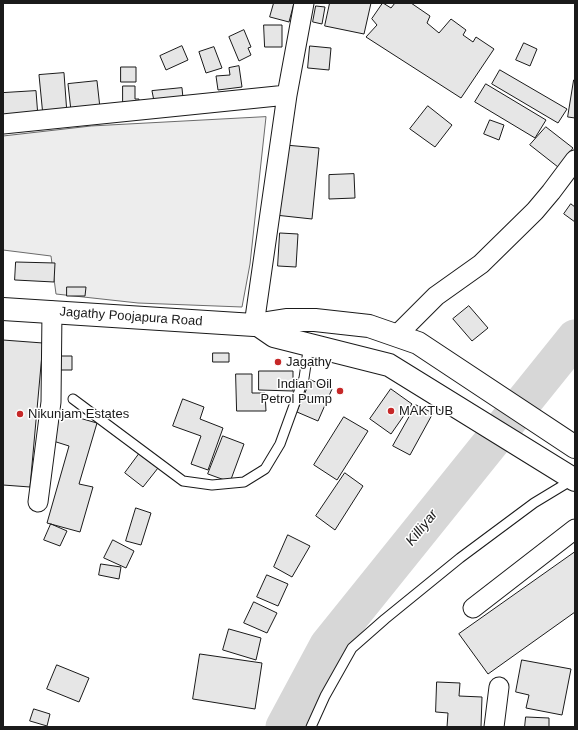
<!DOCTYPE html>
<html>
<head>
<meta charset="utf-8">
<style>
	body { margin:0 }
	#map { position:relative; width:578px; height:730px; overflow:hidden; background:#fff; font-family:Helvetica,sans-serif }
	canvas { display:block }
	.frame { position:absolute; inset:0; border:4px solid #1a1a1a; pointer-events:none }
</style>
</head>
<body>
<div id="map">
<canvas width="578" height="730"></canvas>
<div class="frame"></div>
</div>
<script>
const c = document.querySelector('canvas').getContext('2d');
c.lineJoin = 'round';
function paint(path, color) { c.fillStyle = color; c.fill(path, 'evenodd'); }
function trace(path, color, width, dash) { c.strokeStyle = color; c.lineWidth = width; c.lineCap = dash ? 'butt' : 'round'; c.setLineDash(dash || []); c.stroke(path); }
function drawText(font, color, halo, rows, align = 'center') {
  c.font = font + ' Helvetica,sans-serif'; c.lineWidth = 3; c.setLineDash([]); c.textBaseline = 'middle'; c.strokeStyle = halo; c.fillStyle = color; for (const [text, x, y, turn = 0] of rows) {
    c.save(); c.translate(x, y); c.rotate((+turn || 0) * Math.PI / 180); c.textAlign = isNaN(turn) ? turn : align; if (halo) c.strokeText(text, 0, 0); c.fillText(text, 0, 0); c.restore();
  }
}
const built = new Path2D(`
	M266,117l-16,147 -8,43 -104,-4 -82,-9 -5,-38 -48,-6v-114l88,-10z`);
paint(built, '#ededed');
trace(built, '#6a6a6a', 1);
trace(new Path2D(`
	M284,727l44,-82 247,-307`), '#d7d7d7', 37);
const building = new Path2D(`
	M274,3h20l-5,19 -19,-5z
	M330,3h41l-7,31 -39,-8z
	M383,3l8,5 4,-5h16l19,13 -3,7 12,10 12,-14 15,11 -3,5 10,7 3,-5 18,12 -33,49 -95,-61 11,-12 -5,-6z
	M316,6l9,1 -3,17 -9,-2z
	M264,25h18v22h-17z
	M244,30l7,17 -3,1 3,7 -12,6 -10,-24z
	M524,43l13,6 -7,17 -14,-6z
	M182,46l6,14 -22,10 -6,-14z
	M310,46l21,2 -2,22 -21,-2z
	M214,47l8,21 -16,5 -7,-21z
	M239,66l3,21 -24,3 -2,-14 14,-1 -1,-7z
	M121,67h15v15h-15z
	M500,70l67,39 -9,14 -66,-39z
	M64,73l3,41 -24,2 -4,-41z
	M574,80h1v38l-7,-1z
	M97,81l3,27 -29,3 -3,-27z
	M486,84l60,36 -11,18 -60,-36z
	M123,86h12v13h4v6h-16z
	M182,88l1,10 -29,3 -2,-10z
	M36,91l2,26 -35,3v-27z
	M428,106l24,19 -17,22 -25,-18z
	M490,120l14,5 -5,15 -15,-6z
	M546,127l27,21 -15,19 -28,-22z
	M285,145l34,3 -7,71 -37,-4z
	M354,174l1,24 -26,1v-24z
	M571,204l4,3v15l-11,-8z
	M280,233l18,1 -2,33 -18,-1z
	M16,262l39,1 -1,19 -39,-2z
	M67,287h19l-1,9h-18z
	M469,306l19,22 -16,13 -19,-22z
	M3,340l40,3 -13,144 -27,-2z
	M213,353h16v9h-16z
	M56,356h16v14h-16z
	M259,371h34v20l-34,-1z
	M236,374h16v19h13l1,18h-29z
	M311,380l21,9 -14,32 -21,-9z
	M391,389l21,15 -21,30 -21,-15z
	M183,399l21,8 -4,12 23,9 -15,42 -17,-6 10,-28 -28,-10z
	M416,405l17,8 -23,42 -17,-9z
	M58,412l39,11 -18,61 14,3 -13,45 -33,-9 22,-77 -19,-6z
	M344,417l24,14 -31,49 -23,-15z
	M223,436l21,8 -14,38 -22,-8z
	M139,454l19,14 -15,19 -18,-14z
	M345,473l18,13 -28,44 -19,-14z
	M136,508l15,5 -10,32 -15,-4z
	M51,524l16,7 -7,15 -16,-6z
	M288,535l22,11 -18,31 -18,-10z
	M113,540l21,11 -8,17 -22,-10z
	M575,552v60l-87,62 -29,-40z
	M101,564l20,3 -2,12 -20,-4z
	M267,575l21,9 -10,22 -21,-9z
	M254,602l23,11 -10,20 -23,-10z
	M229,629l32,9 -5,22 -33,-10z
	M200,654l62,9 -7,46 -62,-10z
	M522,660l49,9 -9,46 -36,-7 3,-13 -13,-3z
	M57,665l32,13 -10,24 -32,-13z
	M437,682l23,1 -1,13 23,1 -1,30h-34l1,-14 -12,-1z
	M34,709l16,5 -3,12 -17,-5z
	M526,717l23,1v9h-24z`);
paint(building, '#e6e6e6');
trace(building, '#1a1a1a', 1);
const service = new Path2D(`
	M73,399l110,82 29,4 32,-3 21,-13 15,-25 24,-66 5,-34
	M311,727l14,-31 27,-48 33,-29 75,-61 74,-55 38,-23`);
const minor = new Path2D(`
	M3,124l284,-29
	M254,325l33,-230 17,-92
	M397,335l39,-39 45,-32 54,-53 16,-19 24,-32
	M38,502l13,-100 1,-91
	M473,608l102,-79
	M494,727l5,-40`);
const secondary = new Path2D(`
	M3,309l251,16 32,-5h29l54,6 49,17 157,104
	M258,325l16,11 115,29 186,115`);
trace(service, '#1a1a1a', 11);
trace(minor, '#1a1a1a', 21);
trace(secondary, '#1a1a1a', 24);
trace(service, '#fff', 9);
trace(minor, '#fff', 19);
trace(secondary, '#fff', 22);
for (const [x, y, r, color] of [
	[278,362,4,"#c62828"],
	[340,391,4,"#c62828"],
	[391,411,4,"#c62828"],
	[20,414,4,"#c62828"]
]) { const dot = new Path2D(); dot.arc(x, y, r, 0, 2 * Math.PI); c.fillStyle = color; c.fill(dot); trace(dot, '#fff', 1.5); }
drawText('13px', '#1a1a1a', '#fff', [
	["Jagathy Poojapura Road",131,317,4]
]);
drawText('13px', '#1a1a1a', '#fff', [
	["Jagathy",286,362],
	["Indian Oil",332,384,"right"],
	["Petrol Pump",332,399,"right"],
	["MAKTUB",399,411],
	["Nikunjam Estates",28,414]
], 'left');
drawText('italic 14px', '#1a1a1a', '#fff', [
	["Killiyar",422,528,-51]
]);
</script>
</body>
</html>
